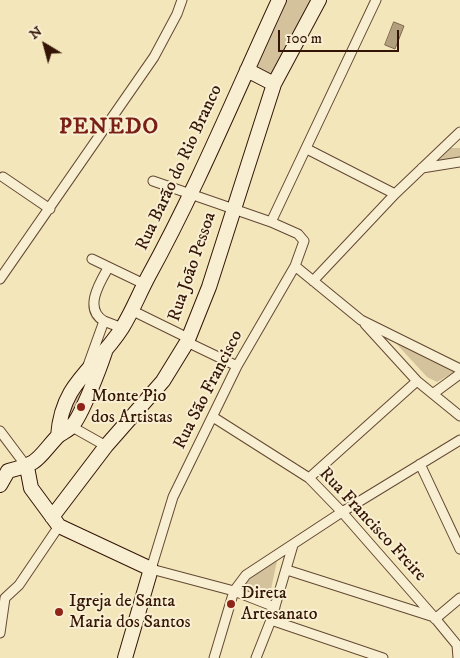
<!DOCTYPE html>
<html>
<head>
<meta charset="utf-8">
<style>
	body { margin:0 }
	#map { position:relative; width:460px; height:658px; overflow:hidden; background:#f4e6bb; font-family:"IM FELL DW Pica",serif }
	canvas { display:block }
	.north { position:absolute; left:20px; top:20px; width:50px; height:50px; -webkit-text-stroke:4px #f8efd3; paint-order:stroke; rotate:323deg; font-size:14px; font-weight:700; line-height:20px; text-align:center; color:#331405 }
	.north::after { content:''; display:block; margin:auto; width:18px; height:22px; background:#331405; clip-path:polygon(50% 0,100% 100%,50% 72%,0 100%) }
	.scale { position:absolute; left:278px; top:30px; width:121px; height:22px; box-sizing:border-box; border:2px solid #331405; border-top:0; padding-left:6px; font-size:15px; line-height:18px; white-space:nowrap; color:#331405; -webkit-text-stroke:4px #f8efd3; paint-order:stroke }
</style>
</head>
<body>
<div id="map">
<canvas width="460" height="658"></canvas>
<div class="north">N</div>
<div class="scale">100 m</div>
</div>
<script>
const c = document.querySelector('canvas').getContext('2d');
c.lineJoin = 'round';
function paint(path, color) { c.fillStyle = color; c.fill(path, 'evenodd'); }
function trace(path, color, width, dash) { c.strokeStyle = color; c.lineWidth = width; c.lineCap = dash ? 'butt' : 'round'; c.setLineDash(dash || []); c.stroke(path); }
function drawText(font, color, halo, rows, align = 'center') {
  c.font = font + ' "IM FELL DW Pica",serif'; c.lineWidth = 4; c.setLineDash([]); c.textBaseline = 'middle'; c.strokeStyle = halo; c.fillStyle = color; for (const [text, x, y, turn = 0] of rows) {
    c.save(); c.translate(x, y); c.rotate((+turn || 0) * Math.PI / 180); c.textAlign = isNaN(turn) ? turn : align; if (halo) c.strokeText(text, 0, 0); c.fillText(text, 0, 0); c.restore();
  }
}
paint(new Path2D(`
	M285,0h26l-37,74 -13,-1 -6,-7z
	M450,148h10v12l-28,6z
	M381,327l78,42 -22,13 -10,-5z
	M98,360l-21,49 -12,16 4,-26z
	M277,561l-9,42 -30,-12 17,-17z`), '#d3c29c');
const water = new Path2D(`
	M394,22l10,4 -9,23 -10,-4z`);
paint(water, '#b29f7d');
trace(water, '#7f674d', 1);
const minor = new Path2D(`
	M307,149l88,45
	M422,168l38,-6
	M3,177l47,32
	M153,181l118,41 27,12 6,7 -9,25 -58,100 -64,131 -22,72 83,22 41,16
	M271,222l105,-222
	M92,259l52,25
	M295,266l66,54 99,49
	M0,279l154,-222 23,-43 5,-14
	M313,281l82,-87 65,-62
	M131,310l57,28
	M104,321c-21,-12 -4,-39 4,-53
	M365,324l52,57 43,35
	M187,342l50,24
	M87,368l17,-47 18,7
	M434,393l26,-19
	M213,417l96,61 33,34 92,105 23,28 1,13
	M67,424l39,22
	M0,431l27,36
	M420,464l40,85
	M309,478l108,-97
	M287,570l147,47
	M435,619l25,-21
	M271,620l112,38
	M0,633l5,-35 14,-13 40,-59
	M214,658l20,-67 12,-16 96,-63 118,-72
	M256,658l15,-38 22,-75`);
const secondary = new Path2D(`
	M247,70l27,14
	M58,436c4,-55 38,-67 64,-108 10,-16 17,-34 26,-51 49,-89 88,-184 131,-277
	M27,467l4,21 28,38 92,43 -26,89
	M0,485l8,-14c32,-8 28,-11 49,-34 4,-4 11,-6 15,-11 10,-11 28,-59 33,-74
	M52,517l54,-71 57,-65 24,-39 22,-55 65,-203 45,-84`);
trace(minor, '#634832', 11);
trace(secondary, '#331405', 16);
trace(minor, '#f8efd3', 9);
trace(secondary, '#f8efd3', 14);
for (const [x, y, r, color] of [
	[81,407,5,"#8f2418"],
	[231,604,5,"#8f2418"],
	[59,612,5,"#8f2418"]
]) { const dot = new Path2D(); dot.arc(x, y, r, 0, 2 * Math.PI); c.fillStyle = color; c.fill(dot); trace(dot, '#f8efd3', 2); }
drawText('18px', '#331405', '#f8efd3', [
	["Rua Barão do Rio Branco",180,168,-65],
	["Rua João Pessoa",193,267,-71],
	["Rua São Francisco",209,390,-63],
	["Rua Francisco Freire",372,525,47]
]);
drawText('18px', '#331405', '#f8efd3', [
	["Monte Pio",91,397],
	["dos Artistas",91,418],
	["Direta",241,594],
	["Artesanato",241,615],
	["Igreja de Santa",69,602],
	["Maria dos Santos",69,623]
], 'left');
c.letterSpacing = '1px';
drawText('bold 22px', '#7a1f14', '#f8efd3', [
	["PENEDO",109,128]
]);
c.letterSpacing = '0px';
</script>
</body>
</html>
